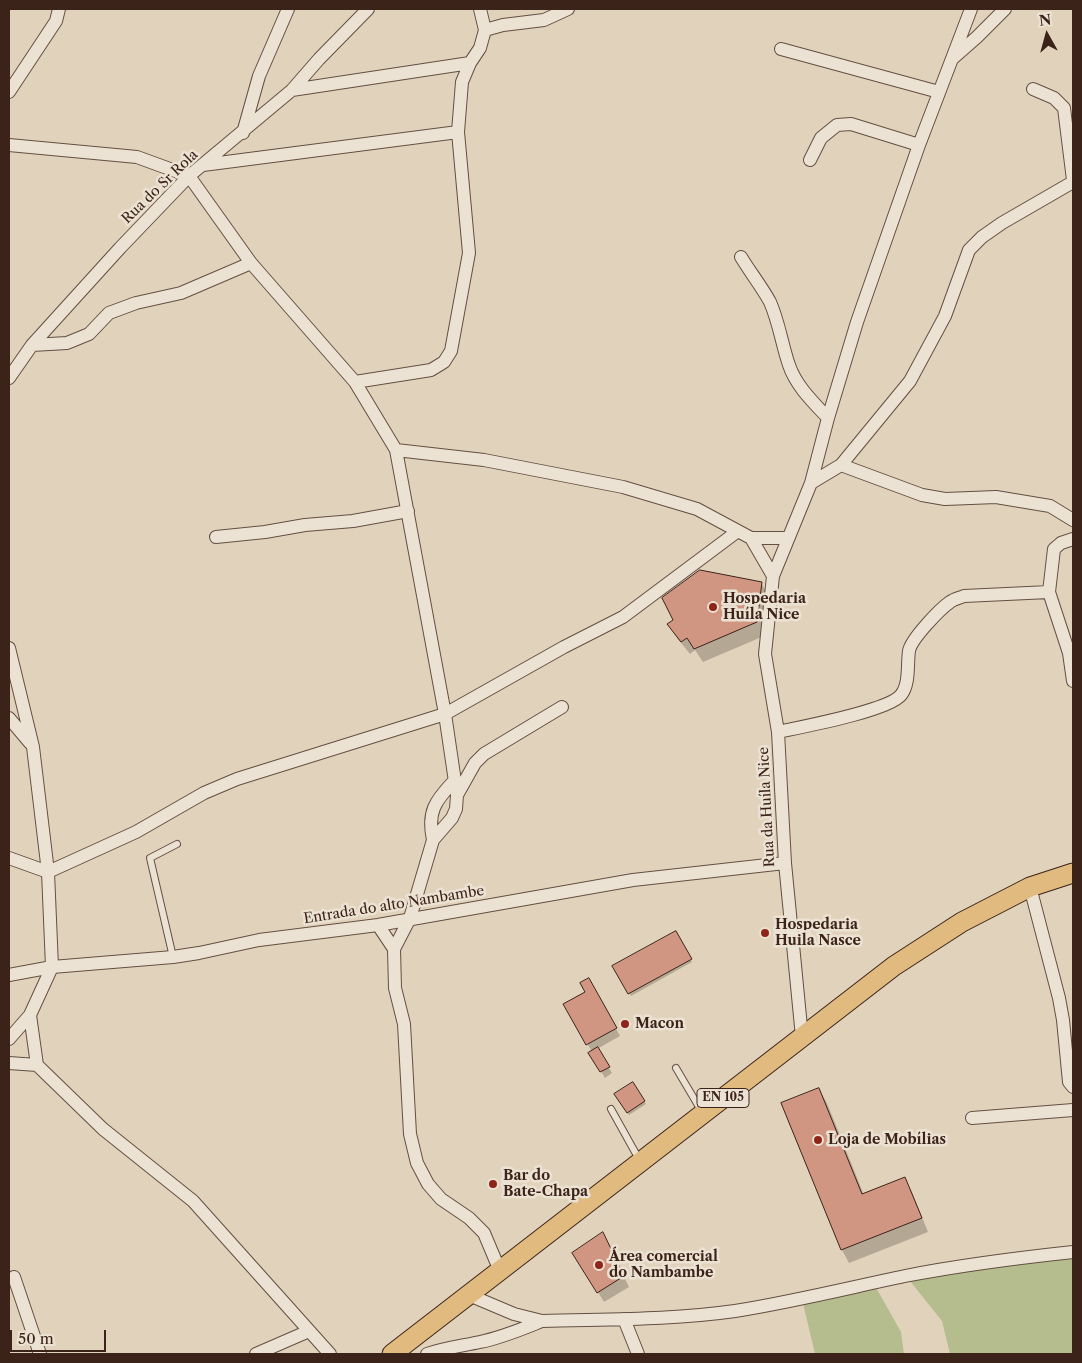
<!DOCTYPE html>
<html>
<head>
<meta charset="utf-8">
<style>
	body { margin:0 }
	#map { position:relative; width:1082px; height:1363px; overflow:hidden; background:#e1d3bb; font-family:"Libre Caslon Text",serif }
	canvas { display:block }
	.frame { position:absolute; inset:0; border:10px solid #3b2319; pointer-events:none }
	.north { position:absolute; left:1022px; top:10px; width:50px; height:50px; -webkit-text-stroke:4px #ece2d3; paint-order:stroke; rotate:353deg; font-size:14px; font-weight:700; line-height:20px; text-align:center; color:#3b2319 }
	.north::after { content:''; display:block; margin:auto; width:18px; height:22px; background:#3b2319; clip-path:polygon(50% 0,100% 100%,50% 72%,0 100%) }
	.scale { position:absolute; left:10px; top:1330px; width:96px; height:22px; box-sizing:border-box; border:2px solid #3b2319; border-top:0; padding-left:6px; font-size:15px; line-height:18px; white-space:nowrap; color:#3b2319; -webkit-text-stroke:4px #ece2d3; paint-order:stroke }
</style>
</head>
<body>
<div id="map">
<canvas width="1082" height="1363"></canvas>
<div class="frame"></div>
<div class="north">N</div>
<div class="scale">50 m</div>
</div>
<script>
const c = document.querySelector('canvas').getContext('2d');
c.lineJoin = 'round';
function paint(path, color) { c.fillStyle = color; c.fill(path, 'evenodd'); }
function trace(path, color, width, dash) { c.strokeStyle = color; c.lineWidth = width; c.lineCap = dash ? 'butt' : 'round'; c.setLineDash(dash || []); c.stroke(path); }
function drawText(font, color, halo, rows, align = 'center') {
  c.font = font + ' "Libre Caslon Text",serif'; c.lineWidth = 5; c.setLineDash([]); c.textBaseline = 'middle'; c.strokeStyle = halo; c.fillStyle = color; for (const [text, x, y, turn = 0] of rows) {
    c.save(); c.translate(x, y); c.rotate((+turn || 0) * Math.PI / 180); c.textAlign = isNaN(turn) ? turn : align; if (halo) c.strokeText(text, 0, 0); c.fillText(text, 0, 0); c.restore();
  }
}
paint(new Path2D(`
	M1073,1252v102h-123l-8,-33 -36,-45z
	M874,1284l27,48 3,22h-89l-13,-55z`), '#b5bc8e');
paint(new Path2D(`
	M761,583l8,13 -5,40 -61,26 -8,-12 -5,4 -13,-16 -8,-13z
	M675,932l17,30 -61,34 -17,-30z
	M589,980l31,56 -23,13 15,24 -7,5 -15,-24 2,-2 -27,-48 22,-12z
	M632,1084l14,20 -17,11 -13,-21z
	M819,1089l8,14 37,92 40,-17 8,14 16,40 -79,31 -7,-13 -59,-146z
	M608,1244l21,43 -25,15 -24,-39z`), '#0003');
const building = new Path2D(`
	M700,570l62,12 -5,40 -63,27 -7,-11 -6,4 -14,-18 6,-4 -11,-22z
	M676,931l16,28 -64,35 -16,-28z
	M589,978l28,50 -31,17 -23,-41 22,-12 -5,-9z
	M598,1047l12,20 -10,5 -12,-19z
	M633,1082l12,19 -18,12 -13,-19z
	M819,1088l43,106 43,-17 17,41 -81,32 -60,-147z
	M603,1232l21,44 -27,17 -25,-40z`);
paint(building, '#d19682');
trace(building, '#3b2319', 1);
const service = new Path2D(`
	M173,957l-23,-99 27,-14
	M676,1068l26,44
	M611,1109l29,52`);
const minor = new Path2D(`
	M485,30l18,-5 41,-5 24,-11
	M781,49l158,43
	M952,59l25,-22 28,-28
	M1033,89l21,9 10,10 9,72
	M292,90l178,-27
	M9,92l47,-71 3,-12
	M243,133l16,-57 29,-67
	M9,145l128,12 52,19 62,87 104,119 41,68 49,264 12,81 -1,14 -4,9 -19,22 -23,78 -16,31 1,39 9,36 6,110 7,29 11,21 13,15 28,19 15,15 16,38
	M810,160l11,-22 16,-13 14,-1 68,21
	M203,165l255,-33
	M741,257c9,15 21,30 29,45 9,20 12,43 19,63 7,21 24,37 39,53
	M32,345l35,-2 22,-9 20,-21 27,-10 45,-10 70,-30
	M9,378l23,-33 88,-97 69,-72 103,-86 27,-31 49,-50
	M355,382l76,-12 13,-8 7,-11 18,-98 -11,-121 4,-50 8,-19 10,-15 5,-18 -5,-21
	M396,450l88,10 139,27 74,22 54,29 22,38
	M841,465l81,30 23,4 51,-2 54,9 23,14
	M811,483l30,-18 69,-84 35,-65 24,-66 13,-13 20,-14 71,-41
	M216,537l49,-5 40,-7 48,-4 55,-10
	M751,538h37
	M1073,539l-12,4 -7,6 -5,43 20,61 4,28
	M9,648l24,99 15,125 4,95 -22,48 -21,24
	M9,718l21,25
	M778,732c23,-5 110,-21 123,-37 9,-11 6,-31 8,-44 2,-12 31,-42 41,-49 4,-3 9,-4 14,-6l85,-4
	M457,795l18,-32 9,-9 78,-47
	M433,840c-6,-28 2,-39 21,-59
	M9,858l39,14 88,-40 68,-39 33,-14 208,-65 119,-67 59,-30 115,-86
	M1030,887l29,111 4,22 6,62 4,5
	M378,925l16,24
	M9,975l43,-8 121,-10 26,-4 60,-13 119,-15 255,-45 152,-17
	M30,1015l7,50 66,64 90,72 137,153
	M802,1037l-17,-174 -7,-131 -13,-78 8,-78 38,-93 17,-65 29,-96 62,-177 52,-136
	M9,1063l28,2
	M972,1118l101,-8
	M14,1277l26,77
	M624,1319l14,35
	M542,1321c64,-2 129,-1 193,-10 57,-9 113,-23 170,-35 56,-11 112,-18 168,-24
	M256,1354l53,-23
	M427,1354c17,-6 34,-8 53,-12 21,-4 42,-13 62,-21l-28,-7 -45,-19`);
const primary = new Path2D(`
	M392,1354l502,-388 68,-44 68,-35 43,-14`);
trace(service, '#644f42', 8);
trace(minor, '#644f42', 14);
trace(primary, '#3b2319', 21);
trace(service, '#ece2d3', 6);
trace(minor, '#ece2d3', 12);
trace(primary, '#e0ba7e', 19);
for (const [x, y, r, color] of [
	[713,607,5,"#8f2418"],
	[765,933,5,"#8f2418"],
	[625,1024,5,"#8f2418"],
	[818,1140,5,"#8f2418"],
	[493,1184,5,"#8f2418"],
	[599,1265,5,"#8f2418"]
]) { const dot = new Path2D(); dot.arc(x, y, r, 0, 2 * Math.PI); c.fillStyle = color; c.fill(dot); trace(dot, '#ece2d3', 2); }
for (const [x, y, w] of [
	[723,1098,52]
]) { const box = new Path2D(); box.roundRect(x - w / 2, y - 9.5, w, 19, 4); c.fillStyle = '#ece2d3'; c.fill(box); trace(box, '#3b2319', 1); }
drawText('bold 12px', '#3b2319', null, [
	["EN 105",723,1098]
]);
drawText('14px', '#3b2319', '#ece2d3', [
	["Rua do Sr Rola",160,187,-44],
	["Rua da Huíla Nice",767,807,-93],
	["Entrada do alto Nambambe",394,905,-9]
]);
drawText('bold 14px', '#3b2319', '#ece2d3', [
	["Hospedaria",723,599],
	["Huíla Nice",723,615],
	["Hospedaria",775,925],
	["Huila Nasce",775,941],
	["Macon",635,1024],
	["Loja de Mobílias",828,1140],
	["Bar do",503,1176],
	["Bate-Chapa",503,1192],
	["Área comercial",609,1257],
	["do Nambambe",609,1273]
], 'left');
</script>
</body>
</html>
